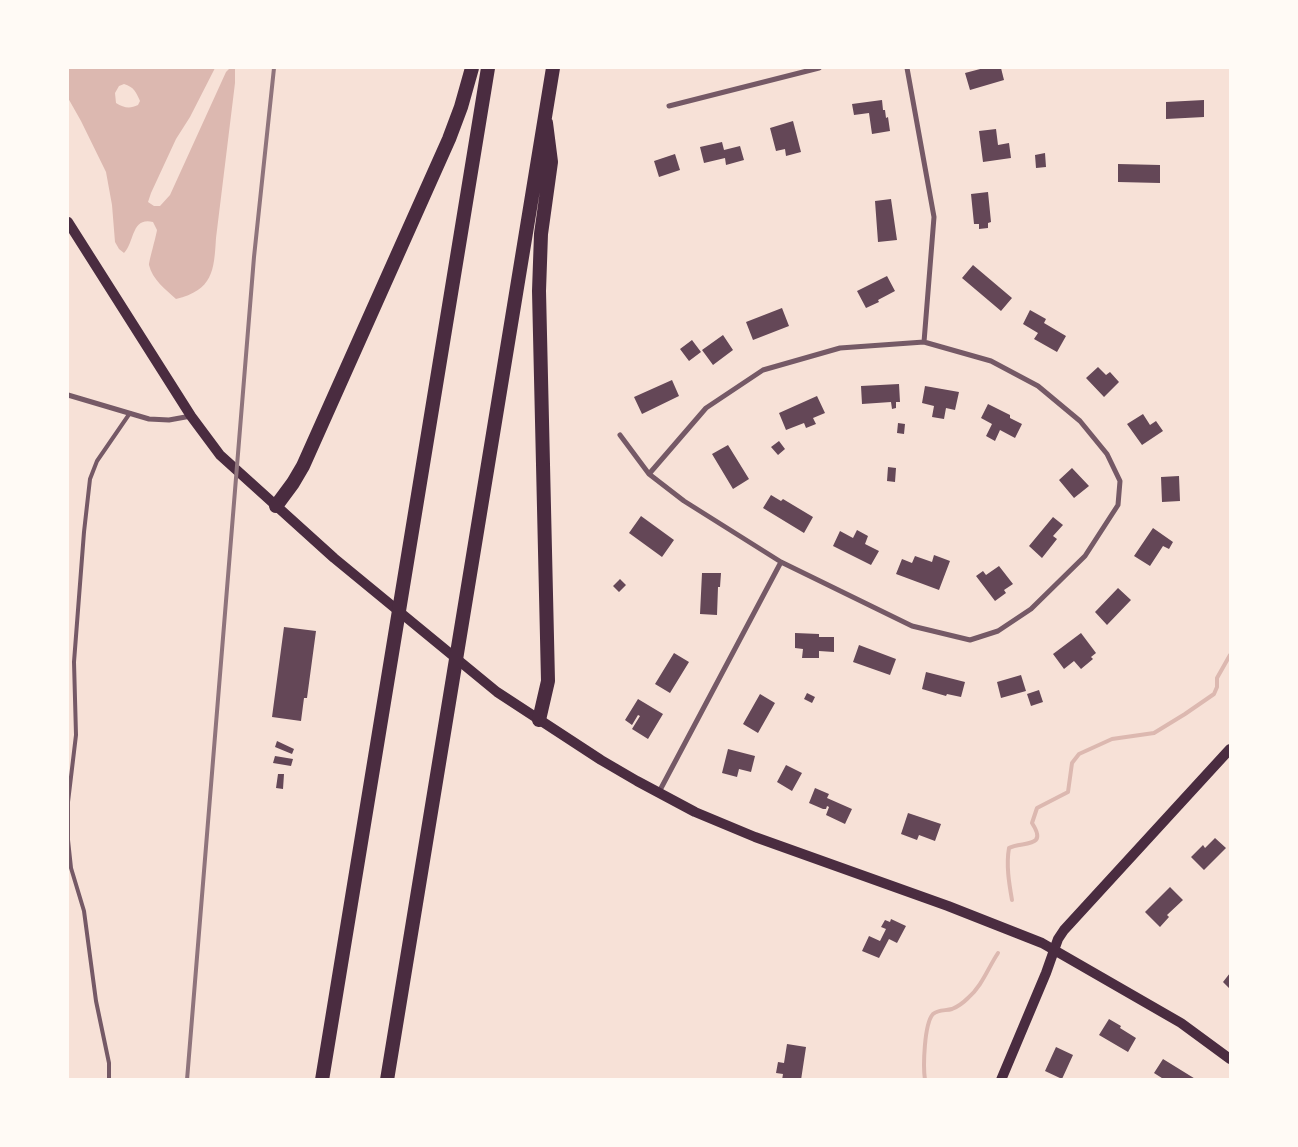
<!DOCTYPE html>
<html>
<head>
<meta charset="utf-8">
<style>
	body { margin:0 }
	#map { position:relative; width:1298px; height:1147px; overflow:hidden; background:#f7e1d7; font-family:Karla,sans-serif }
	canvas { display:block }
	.frame { position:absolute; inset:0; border:69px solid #fffaf5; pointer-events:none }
</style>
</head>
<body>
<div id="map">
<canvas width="1298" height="1147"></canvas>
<div class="frame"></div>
</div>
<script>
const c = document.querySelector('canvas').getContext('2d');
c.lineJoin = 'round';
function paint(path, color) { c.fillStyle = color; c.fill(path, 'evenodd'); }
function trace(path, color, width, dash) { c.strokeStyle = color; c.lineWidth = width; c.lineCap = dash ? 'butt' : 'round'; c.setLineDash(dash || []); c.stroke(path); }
paint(new Path2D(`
	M68,68h147l-25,49 -14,22 -25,54 -3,9 6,4h6l10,-11 56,-123 4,-4h5v15l-19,155c-2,33 -3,52 -40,61 -10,-9 -24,-20 -27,-34 0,-4 7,-28 8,-35l-4,-8c-22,-5 -18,20 -29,31l-5,-4 -4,-7 -3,-37 -6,-33 -25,-51 -13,-23zM124,84c10,3 12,8 16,17l-2,4c-8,4 -14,3 -22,-2l-1,-10 4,-7z`), '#dcb8b0');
trace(new Path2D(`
	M1012,900c-3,-17 -6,-35 -3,-52 12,-7 40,1 23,-25l5,-15 31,-16 4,-29 7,-9 33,-15 42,-6 31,-19 29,-20 3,-7v-9l13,-23
	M925,1080c-2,-13 -1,-56 8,-66 6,-5 13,-3 19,-5 5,-2 12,-7 16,-11 14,-12 20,-30 30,-45`), '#dcb8b0', 4);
paint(new Path2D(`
	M984,68h17l3,12 -34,10 -5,-17z
	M882,100l1,10h2l1,8 2,-1 2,14 -18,3 -3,-21 -15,2 -2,-11z
	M1204,100v17l-38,2v-17z
	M793,121l8,31 -15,4 -1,-7 -9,2 -6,-23z
	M996,129l2,16 11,-2 2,15 -28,4 -4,-31z
	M722,142l2,8 16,-4 4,14 -18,5 -1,-7 -21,5 -4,-16z
	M1045,153l1,14 -10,1 -1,-13z
	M675,154l5,16 -21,7 -5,-16z
	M1118,164l42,1v18l-42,-1z
	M988,192l3,30 -3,1v5l-9,1v-5h-5l-3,-30z
	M891,199l6,41 -19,2 -3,-41z
	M973,265l39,33 -11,13 -39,-33z
	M887,276l8,15 -17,9 1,2 -13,6 -9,-17z
	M782,308l7,18 -36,14 -7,-18z
	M1030,310l16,9 -2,4 22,13 -9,16 -23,-13 4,-6 -15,-9z
	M723,335l10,15 -20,15 -11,-15z
	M692,340l9,12 -12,9 -9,-12z
	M1098,367l8,8 4,-3 9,10 -15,15 -18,-19z
	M672,380l7,16 -37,18 -8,-17z
	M899,384l1,18h-4v6l-4,1 -1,-7 -29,2 -1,-18z
	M925,386l34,6 -4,18 -9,-2 -2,11 -12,-2 2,-11 -12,-3z
	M817,396l8,17 -12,5 3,6 -10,4 -2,-5 -18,7 -7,-17z
	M988,404l22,11v3l12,6 -7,14 -15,-8 -5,11 -9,-5 6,-12 -11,-6z
	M1143,414l7,11 6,-4 7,10 -21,14 -15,-21z
	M898,423l7,1 -1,10 -7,-1z
	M779,441l6,8 -7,6 -7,-8z
	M728,445l21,34 -16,10 -21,-35z
	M888,467l8,1 -1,14 -8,-1z
	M1072,468l17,18 -15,12 -15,-18z
	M1179,476l1,25 -18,1 -1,-25z
	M771,495l10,6 2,-2 30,18 -9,16 -41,-25z
	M641,516l33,24 -12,17 -33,-24z
	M1053,517l10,8 -10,11 4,3 -15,19 -13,-12z
	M1153,528l20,14 -4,7 -6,-3 -13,20 -16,-10z
	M857,530l11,6 -3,8 14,7 -8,14 -38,-19 7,-15 13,7z
	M934,555l16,6 -11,29 -43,-16 6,-15 10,4 3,-7 17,6z
	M999,566l14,18 -9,6 2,3 -11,8 -19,-25 7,-5 3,4z
	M702,573h19l-1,14h-2l-1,28 -17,-1z
	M620,579l6,6 -7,7 -6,-6z
	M1118,588l13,12 -24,25 -12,-13z
	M284,627l32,4 -9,67h-3l-3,23 -29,-4z
	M795,633l24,1v3h15v15l-15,-1v7h-17l1,-9 -8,-1z
	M1081,633l15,20 -5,4 2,2 -12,10 -7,-8 -10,8 -11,-15z
	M859,645l37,14 -6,16 -37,-13z
	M674,653l15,9 -19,31 -15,-9z
	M926,672l39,10 -4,15 -14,-3 -1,2 -24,-7z
	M1021,675l5,16 -25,7 -4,-16z
	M1039,690l4,12 -12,4 -4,-12z
	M807,693l8,4 -3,6 -8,-4z
	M760,694l15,9 -17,30 -15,-9z
	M638,699l25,15 -15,25 -16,-10 8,-13 -2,-1 -6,10 -7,-5z
	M277,741l17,8 -2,5 -17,-7z
	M728,749l27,7 -4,16 -12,-3 -2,8 -15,-4z
	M275,756l18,3 -2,7 -18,-3z
	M786,765l16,8 -10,18 -15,-9z
	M278,774h6l-1,15 -7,-1z
	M815,788l14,6 -2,4 25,11 -7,15 -19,-9 3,-8 -2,-1 -1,3h-3l-14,-6z
	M908,813l33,11 -6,17 -16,-6 -2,5 -16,-6z
	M1215,838l11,10 -22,22 -13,-13 12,-12 2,3z
	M1170,887l13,13 -16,15 2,2 -9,10 -15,-15z
	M891,919l15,7 -9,17 -8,-4 -10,19 -17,-7 7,-15 11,5 6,-12 -5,-2 4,-7 5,2z
	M1230,973v16l-7,-7z
	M1109,1019l12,7 -1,2 16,10 -8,14 -29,-17z
	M787,1044l19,3 -5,33h-19l1,-6 -7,-1 2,-11 6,1z
	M1056,1047l17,8 -11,24 -17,-8z
	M1163,1059l34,21h-32l-11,-7z`), '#644757');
trace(new Path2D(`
	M109,1080v-17l-13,-62 -12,-90 -13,-43 -3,-28v-38l8,-67 -2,-73 10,-130 6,-53 7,-18 33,-48`), '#755966', 4);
trace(new Path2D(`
	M907,68l27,149 -10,125
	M669,106l150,-38
	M68,395l81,24 20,1 22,-4
	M620,435l29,39 35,27 97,61 131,64 58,14 28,-9 33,-22 54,-53 33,-51 2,-24 -13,-27 -27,-33 -42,-35 -47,-25 -67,-19 -84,6 -77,22 -57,38 -57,66
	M659,792l122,-230`), '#755966', 5);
trace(new Path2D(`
	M68,222l123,194 29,39 114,103 163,134 104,68 36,21 58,31 60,25 193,69 94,37 139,80 49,36
	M1001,1080l45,-107 12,-34 6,-9 166,-181`), '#4a2c40', 10);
trace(new Path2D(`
	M276,506l17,-23 10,-17 146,-327 12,-32 11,-39
	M539,720l9,-39 -9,-390 2,-57 10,-72 -5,-39
	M322,1080l166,-1012
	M387,1080l166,-1012`), '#4a2c40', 14);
trace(new Path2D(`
	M187,1080l67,-823 20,-189`), '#8f747c', 4);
</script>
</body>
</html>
